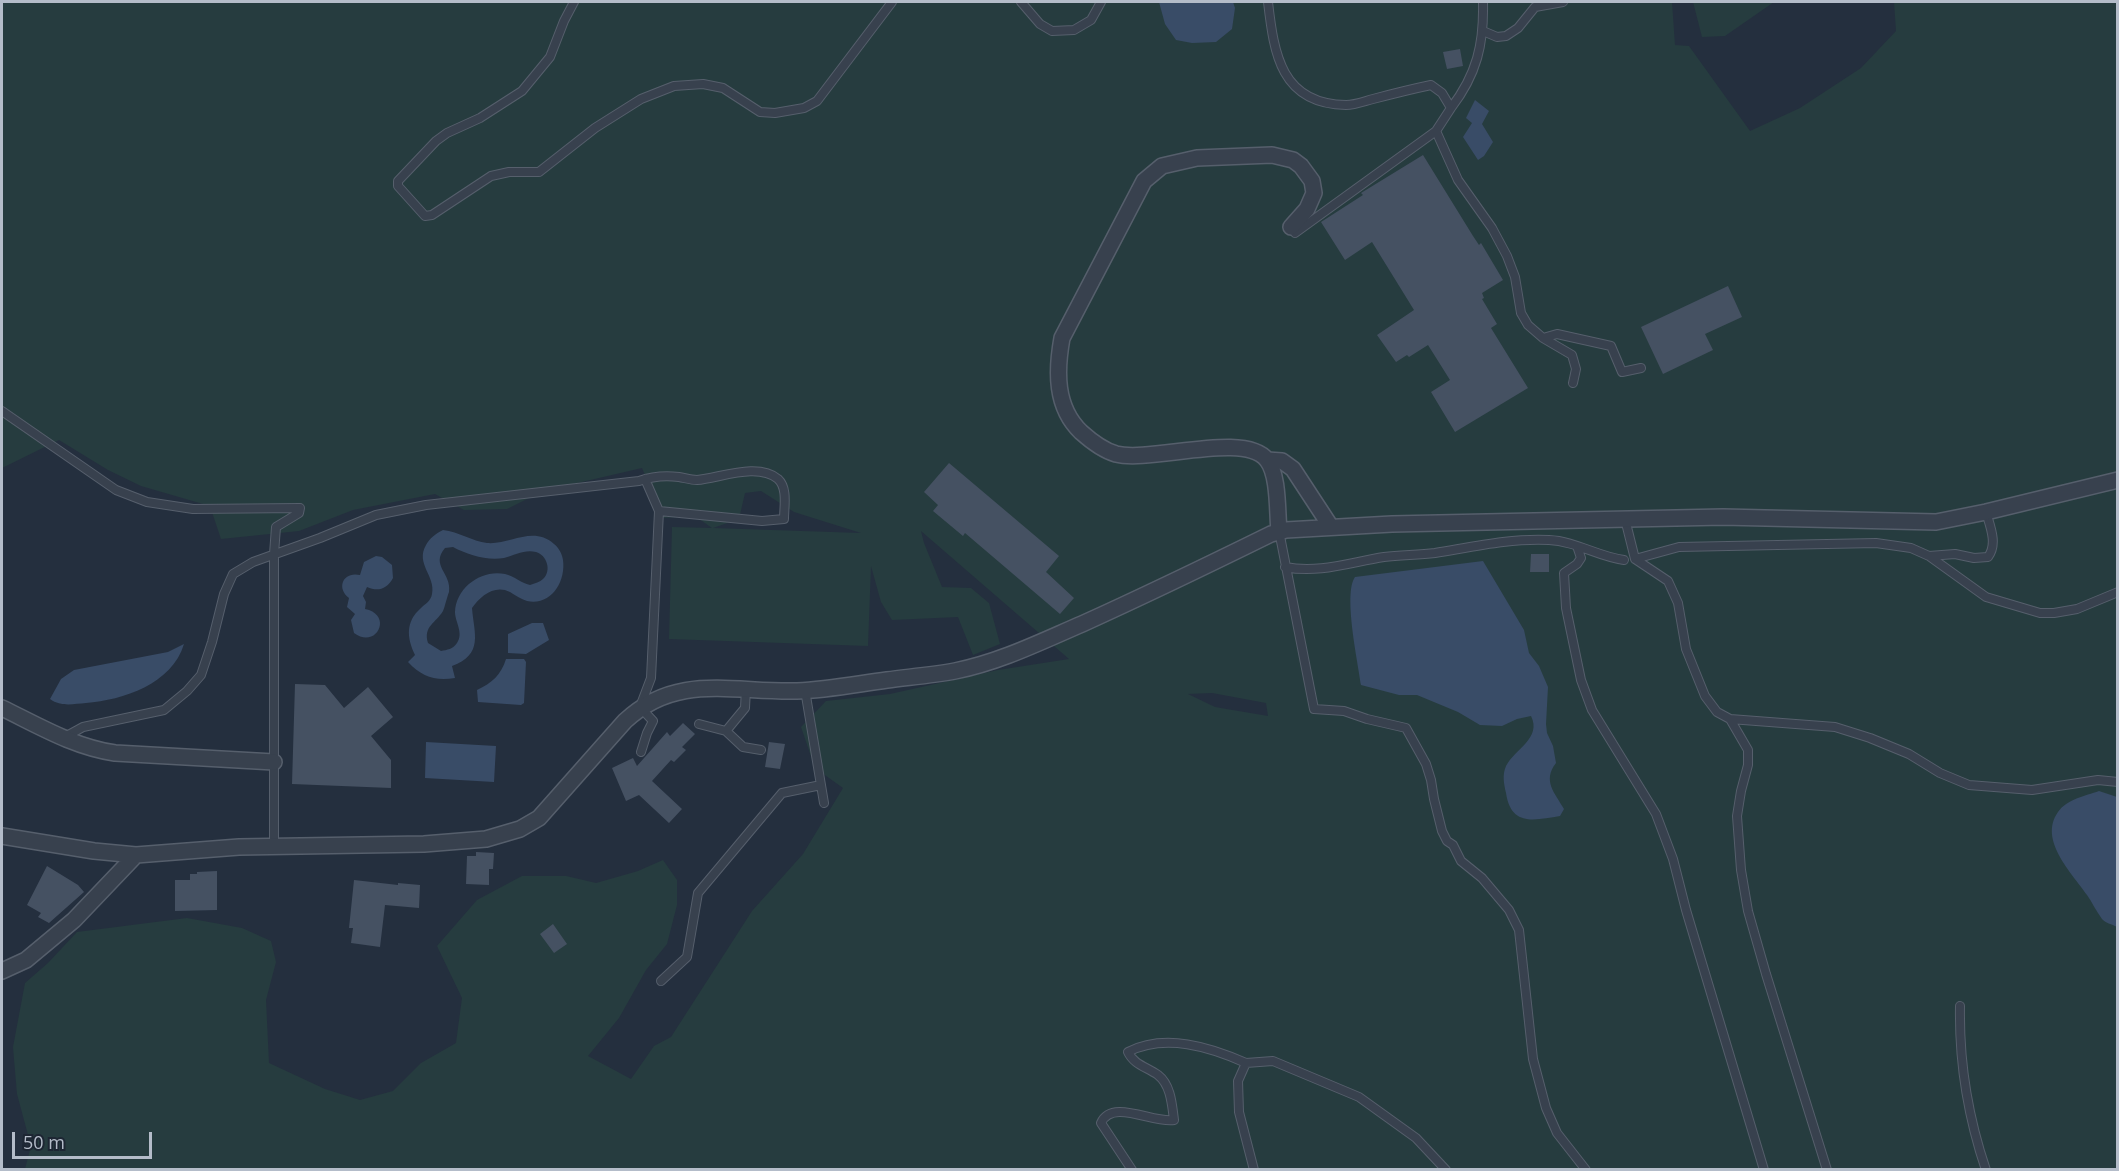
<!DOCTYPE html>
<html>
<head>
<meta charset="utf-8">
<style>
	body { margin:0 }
	#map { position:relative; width:2119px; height:1171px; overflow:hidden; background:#242f3e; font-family:"Open Sans",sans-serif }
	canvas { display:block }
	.frame { position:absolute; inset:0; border:3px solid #b4bcc9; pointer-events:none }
	.scale { position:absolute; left:12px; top:1132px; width:140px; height:27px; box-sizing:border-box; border:3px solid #b4bcc9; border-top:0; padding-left:8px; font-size:18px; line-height:21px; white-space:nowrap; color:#b4bcc9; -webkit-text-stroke:4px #1d2633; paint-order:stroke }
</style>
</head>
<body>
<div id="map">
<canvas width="2119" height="1171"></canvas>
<div class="frame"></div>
<div class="scale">50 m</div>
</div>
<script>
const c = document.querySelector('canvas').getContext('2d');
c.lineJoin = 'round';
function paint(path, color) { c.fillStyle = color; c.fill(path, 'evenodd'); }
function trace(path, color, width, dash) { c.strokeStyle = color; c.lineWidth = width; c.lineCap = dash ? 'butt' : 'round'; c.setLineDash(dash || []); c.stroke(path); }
paint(new Path2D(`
	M2,2h1670l3,43 14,1 61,85 50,-23 61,-40 35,-37 -2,-29h223v1167h-2092l6,-23 -14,-52 -4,-47 12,-64 23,-20 29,-31 110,-14 55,10 29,13 5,21 -10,38 3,63 56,26 35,11 33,-9 28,-28 35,-20 6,-45 -25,-52 40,-46 45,-24h44l30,7 42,-12 25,-11 14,20v25l-10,39 -21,26 -27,48 -31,38 43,23 23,-33 17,-9 81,-126 51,-57 40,-66 -28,-20 -14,-41 25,-26 64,-7 108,-24 71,-11 -148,-128 3,12 18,44 29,1 18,15 11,41 -27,11 -15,-38 -66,3 -11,-18 -10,-36 -3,80 -199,-7 3,-112 40,1 -17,-12 -32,2 -21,-50 -99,23 -36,18 -43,1 -29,-16 -82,16 -54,21 -78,8 -11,-33 -69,-20 -33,-16 -49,-30 -57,28zM761,491l33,21 67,21 -148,-5 26,-9 6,-26zM1212,693l54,10 2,13 -53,-9 -27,-13z
	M1693,2h81l-49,34 -23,1z`), '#263c3f');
paint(new Path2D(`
	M1159,2h74l2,6 -3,21 -16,13 -24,1 -16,-3 -11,-16z
	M1475,100l14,11 -7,13 11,18 -9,14 -6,4 -15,-23 9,-14 -6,-5z
	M443,530c16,2 29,11 44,13 23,2 46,-18 67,1 5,4 8,10 9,16 3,22 -12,46 -36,41 -6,-2 -12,-6 -17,-9 -15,-8 -30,4 -38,16 2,26 12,46 -20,58l3,12c-20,3 -33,-1 -47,-16l7,-7c-8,-17 -10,-33 6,-47 4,-4 10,-7 11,-14 4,-18 -17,-30 -6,-49 4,-7 9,-11 17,-15zM453,547c15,8 34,14 51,11 11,-3 21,-9 32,-6 11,3 16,19 7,27 -3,3 -8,4 -13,6 -9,-2 -16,-9 -25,-11 -23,-5 -49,13 -50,38 0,10 9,21 2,31 -4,6 -10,7 -16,8l-13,-8c-5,-17 8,-20 15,-32 2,-5 4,-14 6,-19 3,-19 -19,-26 -4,-44z
	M376,556l6,1 10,8 1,13c-6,11 -15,14 -26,9l-4,9 3,6 -1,7c29,6 11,41 -11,24l-3,-13 4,-6 -8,-7 2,-9c-13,-10 -6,-27 11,-23l4,-13z
	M1483,561l41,69 5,23 10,13 9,21 -2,37 1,9 6,13 3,17c-14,18 -1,30 8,46l-4,7c-25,4 -49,11 -54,-23 -2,-9 -4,-18 0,-27 9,-17 36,-28 25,-50l-14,3 -15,7 -22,-1 -22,-13 -41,-17h-18l-38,-10c-3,-23 -18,-91 -6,-108z
	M532,623h11l6,17 -23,14 -18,-1v-19z
	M184,644c-12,40 -61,56 -98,59 -13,1 -25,4 -36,-4l11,-20 13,-9 94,-18z
	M506,659h18l2,3 -2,41 -3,2 -43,-3 -1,-12c15,-7 24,-15 29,-31z
	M426,742l70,4 -2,36 -69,-4z
	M2099,791l18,6v130c-5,-3 -12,-4 -15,-8 -6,-8 -10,-17 -15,-24 -15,-22 -49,-55 -29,-83 9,-13 27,-16 41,-21z`), '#394c67');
paint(new Path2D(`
	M1460,49l3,17 -16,3 -4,-17z
	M1423,155l50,81 6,9 2,-2 22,37 -21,13 2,5 -2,1 15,25 -6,4 37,60 -73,44 -24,-40 19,-12 -22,-35 -19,12 -2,-2 -11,7 -19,-27 37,-25 -42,-68 -27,18 -24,-38 42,-27 -2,-2z
	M1728,286l14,31 -37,17 8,16 -50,24 -22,-47z
	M949,463l110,93 -13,16 28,26 -14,16 -95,-81 -2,3 -30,-25 5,-6 -14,-13z
	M1531,554h18v18h-19z
	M295,684l30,1 19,23 24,-21 25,30 -22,19 20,24v28l-99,-4z
	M683,723l12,11 -13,13 4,3 -12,12 -3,-2 -19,21 30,28 -13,14 -30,-28 -13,6 -14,-33 21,-10 4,8 30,-34 3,4z
	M769,742l16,2 -5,25 -15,-2z
	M476,852l18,1 -1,16h-4v16l-23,-1 1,-28h9z
	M47,866l31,19 6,7 -35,31 -11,-6 3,-4 -14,-8z
	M217,871v39l-42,1v-31h15v-6h7v-2z
	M354,880l44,5v-2l22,2 -1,23 -34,-3 -5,42 -29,-4 2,-15h-4z
	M553,924l14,20 -13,9 -14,-19z`), '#455162');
const lane = new Path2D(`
	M574,2l-10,19 -14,36 -28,34 -42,27 -33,15 -11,8 -38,40v5l27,30 7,-1 59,-39 18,-4h30l56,-44 46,-29 33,-13 29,-2 20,4 37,24 15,1 29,-5 13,-7 75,-99
	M1021,2l19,22 12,7 22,-1 17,-10 10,-18
	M1268,2c6,52 13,102 78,103 9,0 19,-4 27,-6 19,-5 39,-10 58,-14l11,8 9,15c26,-34 33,-64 32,-106
	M1483,31l14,6 9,-1 12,-8 17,-21 28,-5
	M1451,108l-15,23 22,49 34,48 15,28 8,21 6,36 7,12 15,13 29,17 4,14 -3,14
	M1295,233l141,-102
	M1543,338l14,-4 54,12 11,26 19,-4
	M2,411l114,79 31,12 46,7 107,-1 -1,5 -23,14 -2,27v293
	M1625,519l10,40 33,22 10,22 8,46 19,47 12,16 13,7 18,31v15l-7,26 -4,25 4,54 7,41 18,63 61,196
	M1279,531l35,178 30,2 23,8 39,9 20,36 5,16 3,19 8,32 5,10 6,4 8,16 21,17 27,32 10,20 14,129 13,49 11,25 29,37
	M1577,546l4,12 -4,6 -13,9 2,35 15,72 11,30 64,104 17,45 13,51 78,260
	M1929,556l26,-2 19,4 14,-1c10,-13 2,-31 -2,-45
	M1635,559l44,-12 197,-4 35,5 18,8 57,41 54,16h14l23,-4 41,-17
	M1285,567c34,7 66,-5 99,-10 17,-2 34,-2 51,-4 37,-6 76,-15 114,-13 26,1 50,17 75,20
	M805,690l19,113
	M1730,719l105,8 35,11 39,16 31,19 29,12 63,5 66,-10 20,2
	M699,724l27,7 19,-23 1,-20
	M726,731l17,16 18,3
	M63,738l20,-11 81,-17 23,-19 14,-16 11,-33 12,-48 9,-20 20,-12 67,-24 56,-23 50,-10 213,-24c14,-5 25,-6 40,-4 6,1 12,3 18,3 23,-2 61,-18 81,-1 10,9 6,28 6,40l-22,2 -103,-10 -14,-32
	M641,752l6,-19 6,-12 -13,-14 11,-29 8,-167
	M661,981l26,-24 11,-64 84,-100 39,-8
	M1960,1006c-1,55 8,111 26,164
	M1132,1170l-31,-47c11,-25 53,1 73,-3 -2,-15 -3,-35 -16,-45 -11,-8 -24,-10 -30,-23 37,-19 82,-5 118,11
	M1254,1170l-15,-58 -1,-31 8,-18 27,-2 86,36 57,41 30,32`);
const street = new Path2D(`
	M1267,460l15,1 11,8 38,58
	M1279,531c-2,-19 0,-56 -12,-71 -22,-29 -116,3 -151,-6 -14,-4 -25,-13 -35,-22 -26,-25 -25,-61 -19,-94l82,-157 18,-15 35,-8 75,-3 21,5 8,6 11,15 2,12 -7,16 -16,18
	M2,708c37,18 72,39 113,45l159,9
	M2,836l92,15 42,4 103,-8 185,-3 62,-5 34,-10 19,-11 86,-97c52,-49 109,-28 172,-30 30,-1 60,-7 90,-11 23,-3 46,-5 68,-9 45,-9 85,-29 127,-47 64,-29 126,-59 189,-90l15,-4 106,-6 331,-7 213,5 50,-10 132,-32
	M2,971l24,-11 48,-40 62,-65`);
trace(lane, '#565f6c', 10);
trace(street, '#565f6c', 18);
trace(lane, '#38414e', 8);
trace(street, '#38414e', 15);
</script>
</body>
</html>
